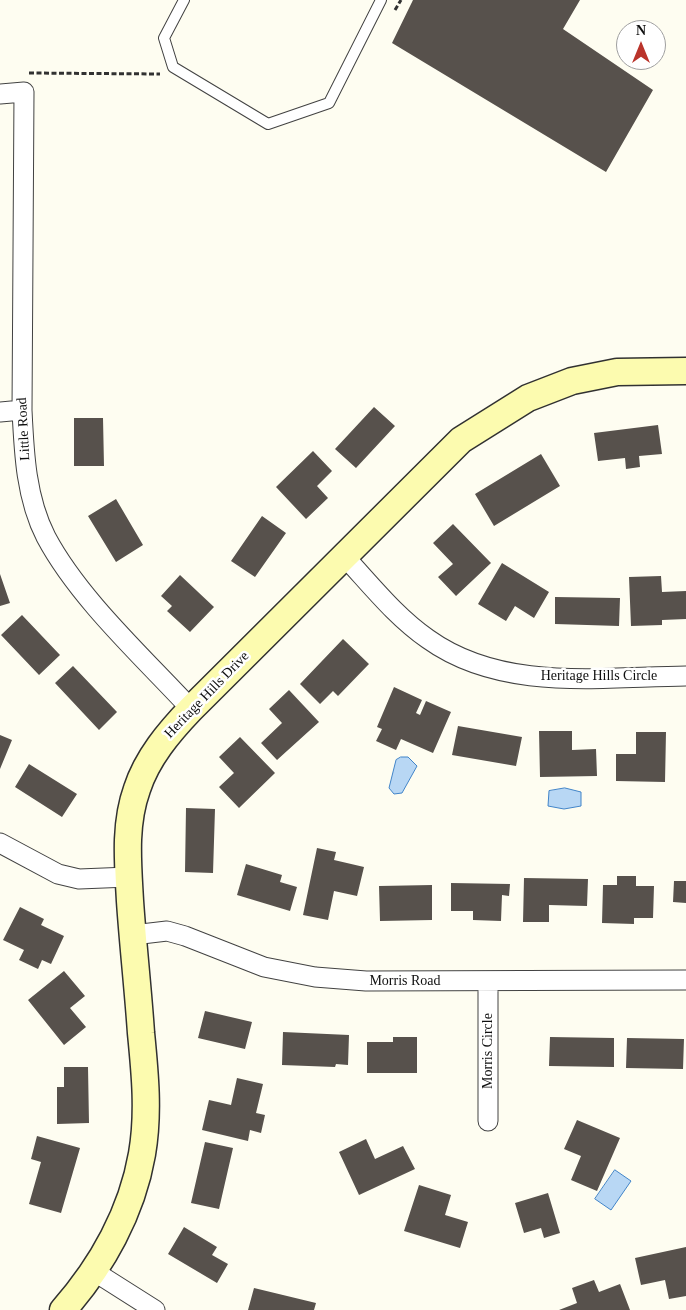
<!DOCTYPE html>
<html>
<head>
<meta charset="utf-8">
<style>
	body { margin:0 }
	#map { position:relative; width:686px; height:1310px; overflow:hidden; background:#fefdf1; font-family:"Times New Roman",serif }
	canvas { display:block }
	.north { position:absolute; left:616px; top:20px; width:50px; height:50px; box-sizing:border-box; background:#fff; border:1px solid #9f9f9f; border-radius:50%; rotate:0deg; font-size:14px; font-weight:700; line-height:20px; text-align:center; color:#0f0f0f }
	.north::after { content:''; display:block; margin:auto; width:18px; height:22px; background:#ba342b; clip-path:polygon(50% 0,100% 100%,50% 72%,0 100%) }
</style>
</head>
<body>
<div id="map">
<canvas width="686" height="1310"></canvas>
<div class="north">N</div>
</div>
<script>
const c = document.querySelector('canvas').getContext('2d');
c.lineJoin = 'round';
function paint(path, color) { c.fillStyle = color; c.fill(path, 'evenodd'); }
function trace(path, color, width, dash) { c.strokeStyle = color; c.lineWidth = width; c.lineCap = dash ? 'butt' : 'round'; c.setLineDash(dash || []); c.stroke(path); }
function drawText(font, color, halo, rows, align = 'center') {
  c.font = font + ' "Times New Roman",serif'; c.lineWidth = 5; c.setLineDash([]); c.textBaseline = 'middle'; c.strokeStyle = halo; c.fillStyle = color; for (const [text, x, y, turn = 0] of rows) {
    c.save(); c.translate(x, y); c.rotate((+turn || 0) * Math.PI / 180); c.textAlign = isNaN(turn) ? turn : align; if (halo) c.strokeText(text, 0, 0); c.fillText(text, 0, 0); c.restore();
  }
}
const water = new Path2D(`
	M401,757h7l9,9 -15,27 -8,1 -5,-6 7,-28z
	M565,788l16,4v14l-17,3 -16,-3 1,-15z
	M615,1170l16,11 -20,29 -16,-11z`);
paint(water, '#b8d7f4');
trace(water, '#4184c8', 1);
paint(new Path2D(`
	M413,0h167l-17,29 90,61 -47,82 -214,-129z
	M374,407l21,19 -39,42 -21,-19z
	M74,418h29l1,48h-30z
	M658,425l4,29 -23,2 1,11 -14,2 -1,-11 -27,3 -4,-28z
	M313,451l19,20 -15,15 11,12 -22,21 -30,-32z
	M541,454l19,32 -66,40 -19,-32z
	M116,499l27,46 -27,17 -28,-46z
	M262,516l24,17 -31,44 -24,-16z
	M453,524l38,39 -35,33 -18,-19 15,-13 -20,-21z
	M502,563l47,29 -15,26 -19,-12 -9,15 -28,-17z
	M0,574l10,29 -10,3z
	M180,575l34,32 -24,25 -23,-21 5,-5 -11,-10z
	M661,576l1,16 24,-1v28l-24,1v5l-31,1 -2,-49z
	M555,597l65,1 -1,28 -64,-2z
	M22,615l38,40 -21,20 -38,-40z
	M343,639l26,25 -31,32 -5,-5 -13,13 -20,-20z
	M73,666l44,46 -18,18 -44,-47z
	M394,687l28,13 -6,13 4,2 6,-14 25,11 -18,41 -32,-14 -5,11 -20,-9 6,-12 -5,-2z
	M289,690l30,32 -42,38 -16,-17 21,-20 -13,-14z
	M458,726l64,11 -6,29 -64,-11z
	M539,731h33v19l24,-1 1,27 -57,1z
	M636,732h30l-1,50 -49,-1v-27h20z
	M0,735l12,5 -12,29z
	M240,737l35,36 -36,35 -20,-21 15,-14 -15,-16z
	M29,764l48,30 -15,23 -47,-30z
	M186,808l29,1 -2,64 -28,-1z
	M317,848l19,4 -2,8 30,7 -7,29 -23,-5 -6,29 -25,-5z
	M246,864l36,11 -2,7 17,5 -7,24 -53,-16z
	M617,876h19v10h18l-1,32h-19v6l-32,-1 1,-38h14z
	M524,878l64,1 -1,27 -38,-1v17h-26z
	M674,881h12v22l-13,-1z
	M451,883l59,1 -1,12 -7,-1 -1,26 -28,-1v-9h-22z
	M432,885v35l-52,1 -1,-35z
	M20,907l24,12 -3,6 23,11 -13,28 -9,-4 -4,9 -19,-9 5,-10 -21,-10z
	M64,971l21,25 -15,12 16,19 -22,18 -36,-45z
	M205,1011l47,11 -7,27 -47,-11z
	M283,1032l66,3 -1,30 -12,-1 -1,3 -53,-2z
	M393,1037h24v36h-50v-31h26z
	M550,1037l64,1v29l-65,-1z
	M627,1038l57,1 -1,30 -57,-1z
	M64,1067h24l1,56 -32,1v-37h7z
	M237,1078l26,6 -7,29 9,2 -4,18 -11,-3 -2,11 -46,-11 7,-30 22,5z
	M577,1120l43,18 -23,53 -26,-11 10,-24 -17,-7z
	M37,1136l43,12 -19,65 -32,-9 12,-42 -10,-3z
	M366,1139l9,20 28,-13 12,23 -56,26 -20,-43z
	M205,1142l28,6 -14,61 -28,-6z
	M419,1185l32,10 -6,20 23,7 -8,26 -56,-17z
	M548,1193l12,40 -16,5 -3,-10 -17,5 -9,-30z
	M184,1227l33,20 -5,8 16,9 -11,19 -49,-29z
	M686,1247v49l-17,3 -4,-19 -24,5 -6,-27z
	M594,1280l5,12 21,-8 10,26h-71l18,-7 -5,-15z
	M254,1288l62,15 -2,7h-66z`), '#57514c');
const lane = new Path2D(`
	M184,0l-20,38 9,29 95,57 61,-21 52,-103`);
const street = new Path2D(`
	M0,94l24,-2 -2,318c2,43 4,88 24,127 33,62 97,120 145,172
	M0,412l22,-2
	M344,556c27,29 52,61 84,83 74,53 172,38 258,37
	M0,843l58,31 21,5 50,-2
	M133,935l34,-4 18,5 79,31 51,10 51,4 320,-1
	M488,981v140
	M95,1272l60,38`);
const secondary = new Path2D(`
	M63,1310c39,-44 69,-98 79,-156 7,-40 3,-81 -1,-121 -3,-44 -8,-88 -11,-132 -2,-37 -6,-76 7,-112 10,-31 32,-57 54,-80l270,-269 67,-42 44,-17 45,-9 69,-1`);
trace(lane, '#424242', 12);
trace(street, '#424242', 21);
trace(secondary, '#313131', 29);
trace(new Path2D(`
	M395,10l6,-10
	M29,73l131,1`), '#313131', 3, [5, 2.5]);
trace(lane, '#fff', 10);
trace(street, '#fff', 19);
trace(secondary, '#fcfbaf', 26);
drawText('14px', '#0f0f0f', '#fff', [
	["Little Road",24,429,-93],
	["Heritage Hills Circle",599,676],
	["Heritage Hills Drive",207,695,-46],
	["Morris Road",405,981],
	["Morris Circle",488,1051,-90]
]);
</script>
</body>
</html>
